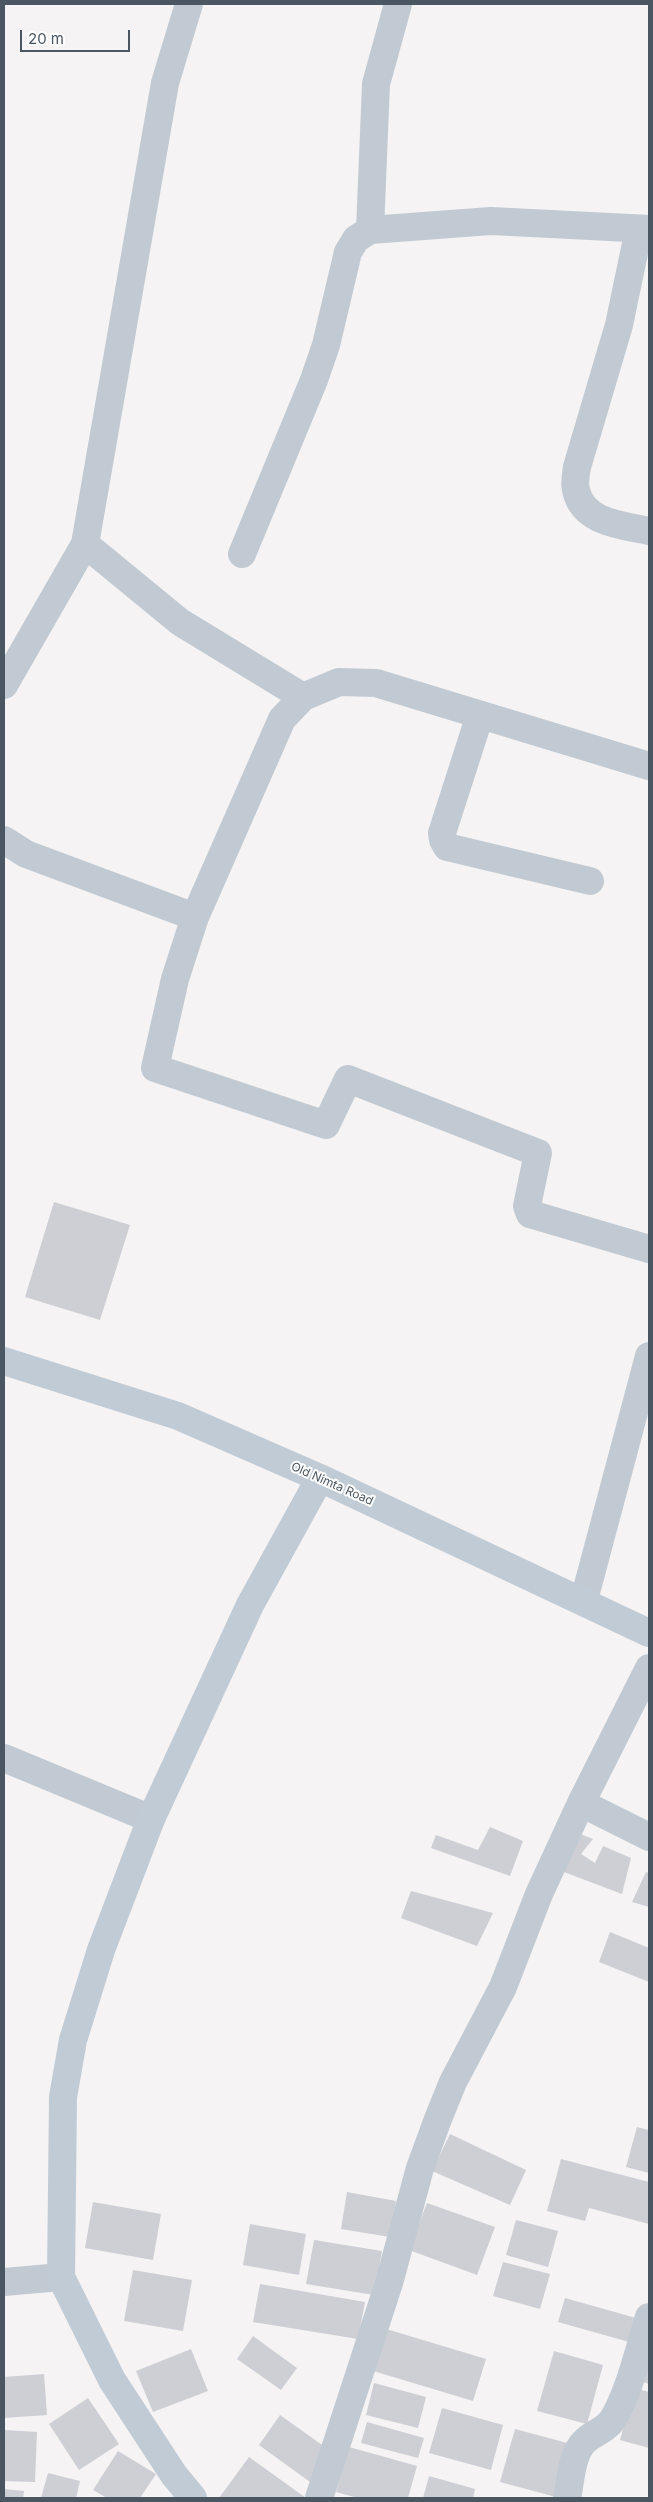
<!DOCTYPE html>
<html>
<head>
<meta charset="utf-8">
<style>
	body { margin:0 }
	#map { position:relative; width:653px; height:2502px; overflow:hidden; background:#f5f3f3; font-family:Inter,sans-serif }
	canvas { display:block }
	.frame { position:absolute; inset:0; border:5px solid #4a5661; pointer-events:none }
	.scale { position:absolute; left:20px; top:30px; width:110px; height:22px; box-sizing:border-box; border:2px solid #4a5661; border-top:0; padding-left:6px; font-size:15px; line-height:18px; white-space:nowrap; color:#4a5661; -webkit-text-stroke:4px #fff; paint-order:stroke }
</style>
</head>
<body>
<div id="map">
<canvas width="653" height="2502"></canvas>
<div class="frame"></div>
<div class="scale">20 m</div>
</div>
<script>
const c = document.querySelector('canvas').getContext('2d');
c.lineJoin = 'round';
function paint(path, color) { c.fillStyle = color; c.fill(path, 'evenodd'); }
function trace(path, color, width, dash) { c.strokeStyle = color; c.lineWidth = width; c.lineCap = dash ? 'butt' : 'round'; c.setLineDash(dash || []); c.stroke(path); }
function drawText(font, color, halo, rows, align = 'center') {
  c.font = font + ' Inter,sans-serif'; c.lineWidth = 4; c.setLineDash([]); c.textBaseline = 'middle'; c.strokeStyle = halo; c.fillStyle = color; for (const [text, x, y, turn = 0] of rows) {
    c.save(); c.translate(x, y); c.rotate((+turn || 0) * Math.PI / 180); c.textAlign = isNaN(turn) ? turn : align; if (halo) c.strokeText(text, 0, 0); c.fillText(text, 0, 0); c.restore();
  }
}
paint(new Path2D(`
	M54,1202l76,23 -30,95 -75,-23z
	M490,1827l33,14 -13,35 -79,-28 5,-13 42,15z
	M575,1832l18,7 -12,15 14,9 8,-17 28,12 -9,36 -66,-25z
	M646,1872l3,1v34l-17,-5z
	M411,1891l82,22 -16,33 -76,-28z
	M610,1932l39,16v34l-50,-20z
	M637,2127l12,3v43l-23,-6z
	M450,2134l76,36 -16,35 -78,-34z
	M561,2159l88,23v42l-60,-16 -4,13 -38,-10z
	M347,2192l49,9 -6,36 -49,-8z
	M93,2202l68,12 -8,46 -68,-12z
	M427,2203l68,24 -18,48 -68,-25z
	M516,2220l42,11 -10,36 -42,-12z
	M250,2224l56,10 -7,41 -56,-10z
	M314,2240l68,11 -8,44 -68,-11z
	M503,2262l47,12 -10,35 -47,-13z
	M133,2270l59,10 -9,51 -59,-10z
	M260,2284l105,18 -7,37 -105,-17z
	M565,2298l71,20 -7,24 -71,-20z
	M383,2328l103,31 -13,42 -103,-31z
	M253,2336l44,32 -16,22 -44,-31z
	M191,2349l17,42 -55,21 -17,-41z
	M554,2351l49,14 -16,59 -50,-13z
	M649,2351v33l-12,-4z
	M44,2374l3,41 -43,3v-41z
	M374,2383l52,14 -8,31 -52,-13z
	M634,2388l15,4v56l-29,-8z
	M88,2398l31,46 -40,26 -30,-46z
	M442,2408l61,17 -12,45 -62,-17z
	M280,2415l52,37 -22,30 -51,-37z
	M367,2422l57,16 -6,20 -57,-15z
	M515,2429l56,15 -15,53 -56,-15z
	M4,2430l33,2 -2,50 -31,-1z
	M349,2447l68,19 -9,32h-50l-22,-6z
	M118,2451l38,23 -16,24h-33l-14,-8z
	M249,2457l57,41h-87z
	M48,2473l32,8 -4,17h-35z
	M429,2476l46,13 -2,9h-50z
	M4,2489l20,2 -1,7h-19z`), '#cdcfd5');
trace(new Path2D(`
	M398,4l-22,80 -6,146 121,-9 158,8
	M639,229l-20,96 -42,142c-1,7 -3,16 -1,23 7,33 46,35 73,41
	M85,544l95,78 123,75
	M242,554l72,-174 12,-35 22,-93 8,-13 14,-9
	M4,685l81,-141 80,-461 24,-79
	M480,715l-38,118 1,7 4,7 143,34
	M649,766l-273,-83 -37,-1 -36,15 -21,22 -87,198 -20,62 -20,89 171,57 22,-46 190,74 -11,53 3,8 119,35
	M4,840l22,14 169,63
	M584,1600l65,-244
	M4,1758l147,61
	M581,1803l68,34
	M4,2282l57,-5
	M319,2498l70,-215 31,-115 18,-49 15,-37 50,-95 36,-93 42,-91 68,-135
	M567,2498c4,-17 4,-45 19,-58 9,-8 20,-10 27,-21 17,-29 26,-70 36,-102`), '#c1cad2', 28);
trace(new Path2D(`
	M4,1361l174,55 142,62 329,155
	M193,2498l-19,-23 -62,-95 -51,-103 2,-180 10,-57 28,-90 50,-131 99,-214 70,-127`), '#c1cbd6', 28);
drawText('12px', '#4a5661', '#fff', [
	["Old Nimta Road",332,1484,24]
]);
</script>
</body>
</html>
